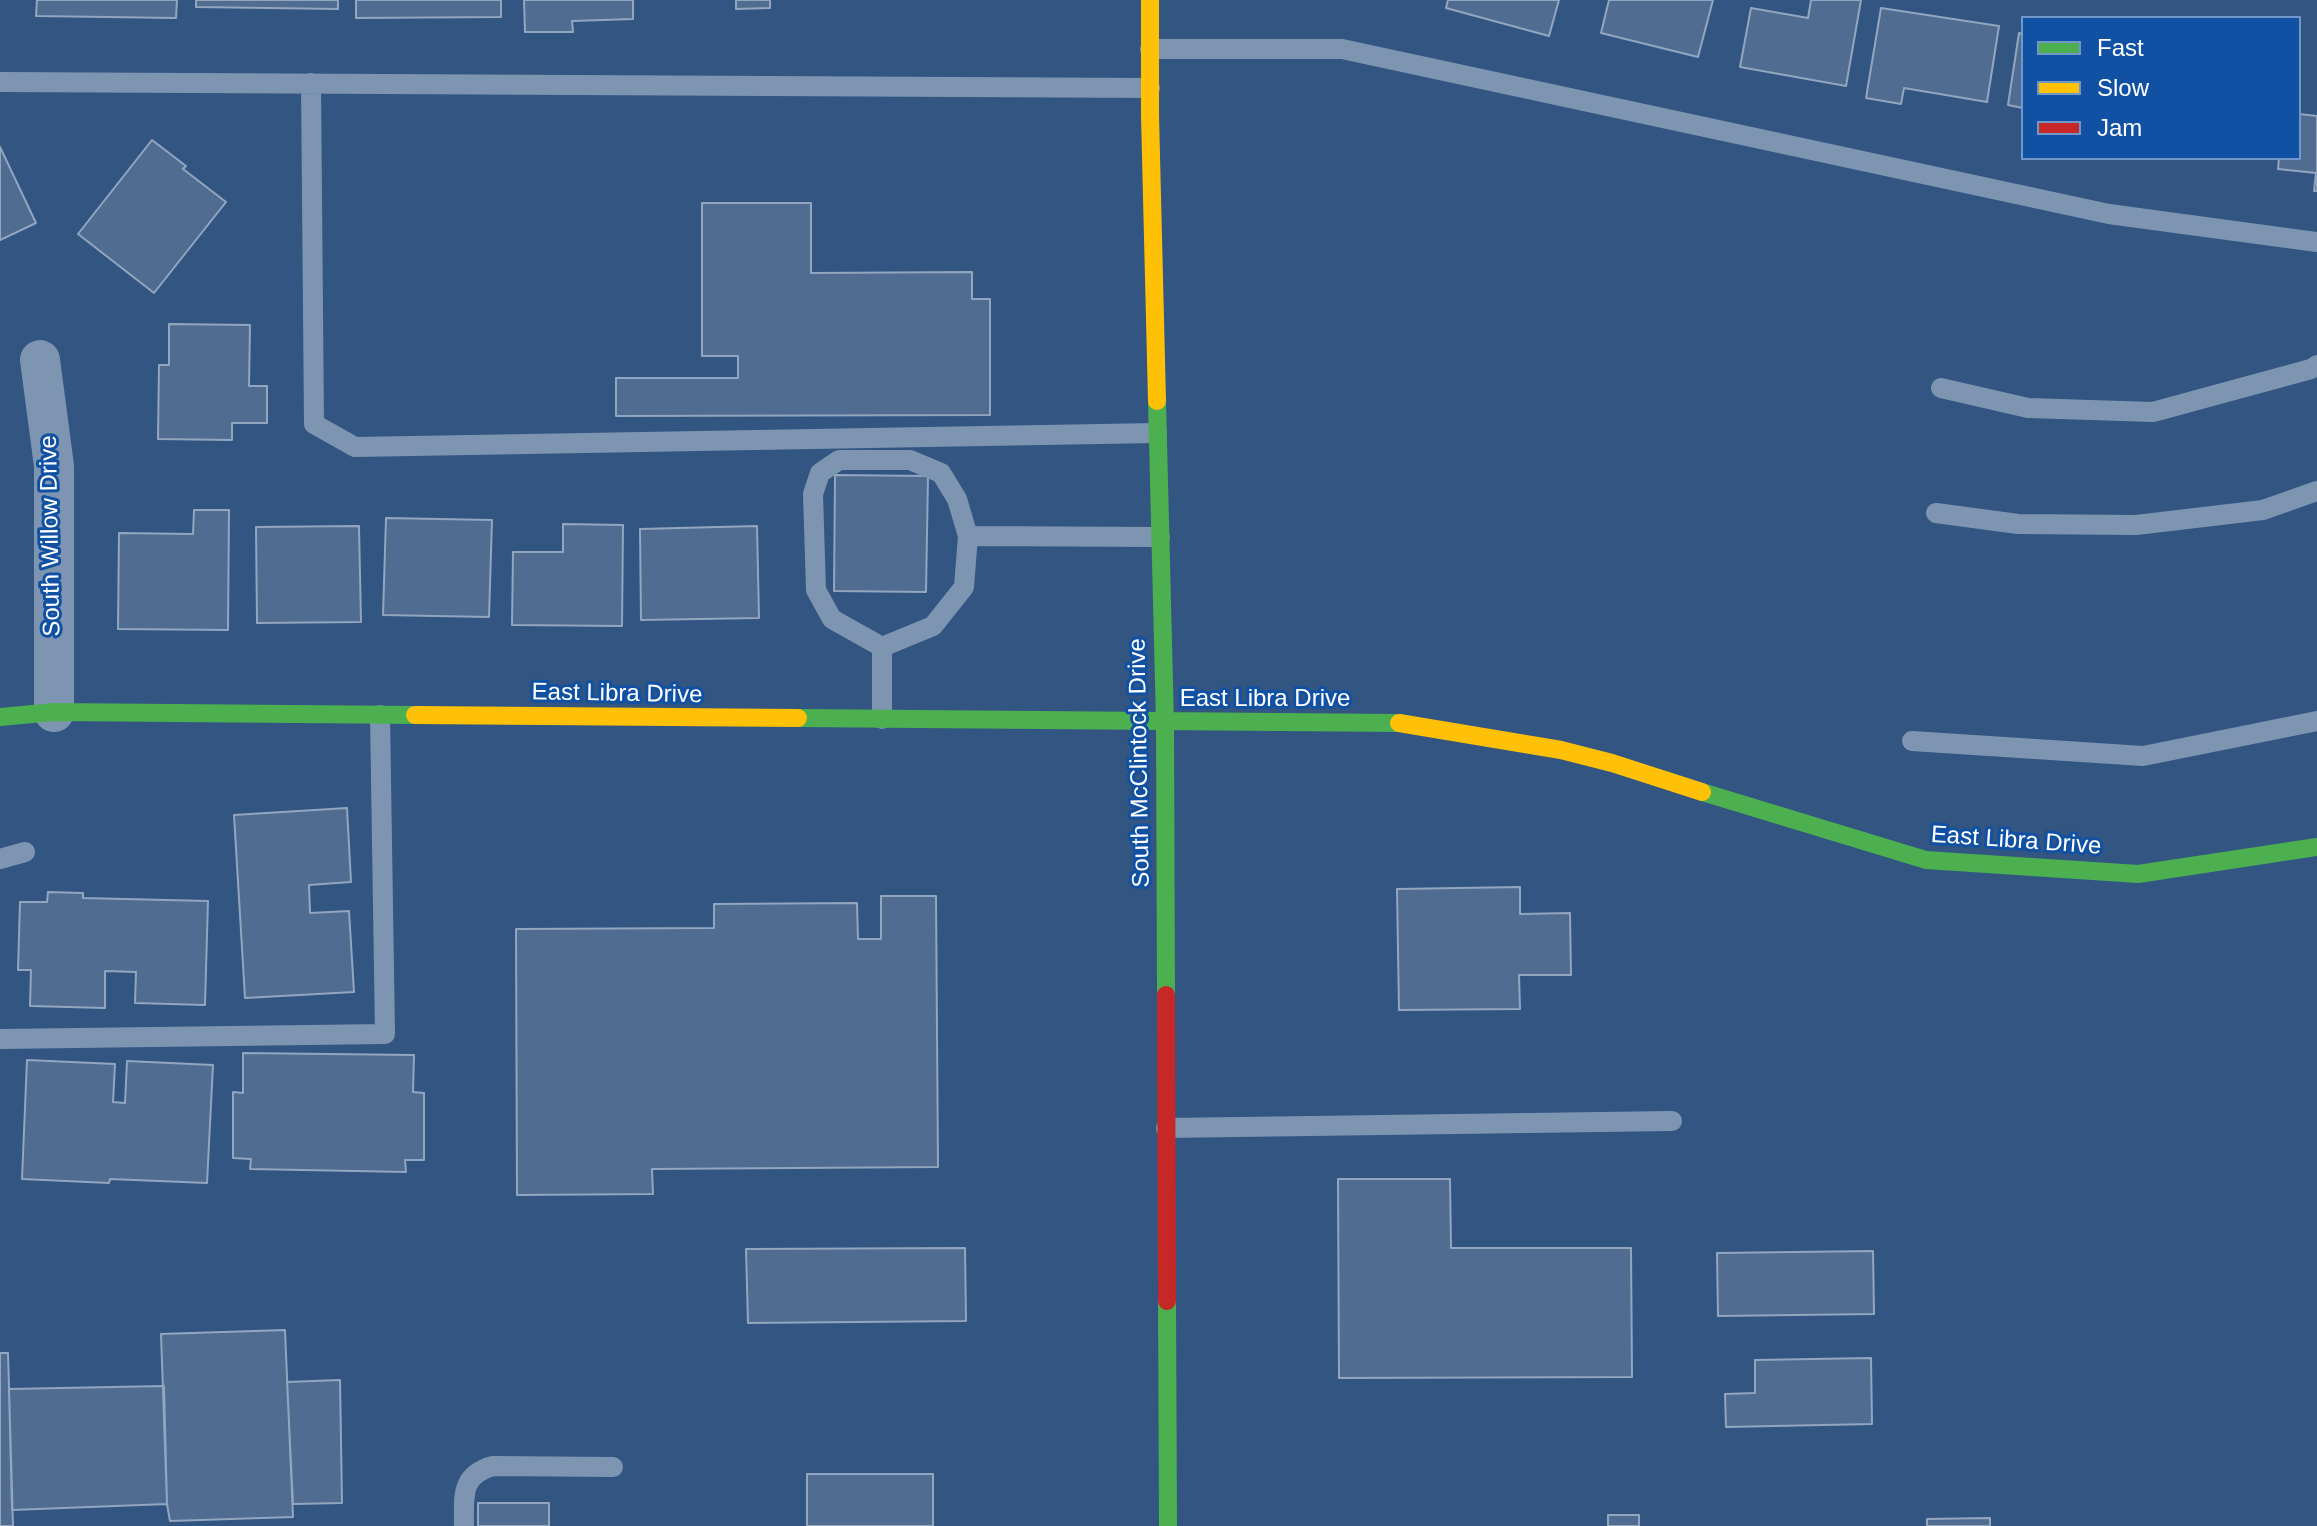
<!DOCTYPE html>
<html>
<head>
<meta charset="utf-8">
<style>
	body { margin:0 }
	#map { position:relative; width:2317px; height:1526px; overflow:hidden; background:#325582; font-family:Arial,sans-serif }
	canvas { display:block }
	.legend { position:absolute; left:2021px; top:16px; width:280px; height:144px; box-sizing:border-box; background:#1051a4; border:2px solid #7097c8; margin:0; padding:10px 14px; list-style:none; font-size:24px; color:#fff }
	.legend li { display:flex; align-items:center; gap:16px; height:40px }
	.legend b { width:40px; border:2px solid #7097c8 }
</style>
</head>
<body>
<div id="map">
<canvas width="2317" height="1526"></canvas>
<ul class="legend">
<li><b style="height:10px;background:#4caf50"></b>Fast</li>
<li><b style="height:10px;background:#ffc107"></b>Slow</li>
<li><b style="height:10px;background:#c62828"></b>Jam</li>
</ul>
</div>
<script>
const c = document.querySelector('canvas').getContext('2d');
c.lineJoin = 'round';
function paint(path, color) { c.fillStyle = color; c.fill(path, 'evenodd'); }
function trace(path, color, width, dash) { c.strokeStyle = color; c.lineWidth = width; c.lineCap = dash ? 'butt' : 'round'; c.setLineDash(dash || []); c.stroke(path); }
function drawText(font, color, halo, rows, align = 'center') {
  c.font = font + ' Arial,sans-serif'; c.lineWidth = 6; c.setLineDash([]); c.textBaseline = 'middle'; c.strokeStyle = halo; c.fillStyle = color; for (const [text, x, y, turn = 0] of rows) {
    c.save(); c.translate(x, y); c.rotate((+turn || 0) * Math.PI / 180); c.textAlign = isNaN(turn) ? turn : align; if (halo) c.strokeText(text, 0, 0); c.fillText(text, 0, 0); c.restore();
  }
}
const building = new Path2D(`
	M37,0h140l-1,18 -140,-2z
	M196,0h142v9l-142,-2z
	M356,0h145v17l-145,1z
	M524,0h109v19l-61,2 1,11h-48z
	M736,0h34v8l-34,1z
	M1448,0h111l-10,36 -103,-28z
	M1609,0h104l-15,57 -97,-24z
	M1811,0h50l-15,86 -106,-19 11,-59 57,10z
	M1881,8l118,18 -12,76 -83,-14 -3,16 -35,-6z
	M2019,33l4,1v74l-15,-3z
	M2299,114l18,2v75h-3l2,-18 -38,-4 1,-11h20z
	M152,140l34,26 -3,3 43,33 -72,91 -76,-59z
	M0,147l36,76 -36,17z
	M702,203h109v70l161,-1v27h18v116l-374,1v-38h122v-22h-36z
	M169,324l81,1 -1,61h18v37h-35v17l-74,-1 1,-74h10z
	M835,475l93,1 -2,116 -92,-1z
	M194,510h35l-1,120 -110,-1 1,-96 74,1z
	M386,518l106,2 -3,97 -106,-2z
	M563,524l60,1 -1,101 -110,-1 1,-73h50z
	M359,526l2,96 -104,1 -1,-96z
	M757,526l2,92 -118,2 -1,-91z
	M347,808l4,74 -42,3 1,28 39,-2 5,81 -109,6 -11,-183z
	M1520,887v27l50,-1 1,62h-52l1,34 -121,1 -2,-121z
	M48,892l35,1v5l125,3 -3,104 -70,-2 1,-31 -31,-1v37l-75,-2 1,-36h-13l2,-68h27z
	M881,896h55l2,271 -286,2 1,25 -136,1 -1,-266 198,-1v-24l143,-1 1,36h23z
	M243,1053l171,2 -1,37 11,1v67h-19l1,12 -156,-3 1,-10 -18,-1v-66l10,1z
	M27,1060l88,4 -2,38 12,1 2,-42 86,4 -6,118 -97,-4 -1,4 -87,-4z
	M1338,1179h112l1,69h180l1,129 -293,1z
	M965,1248l1,73 -218,2 -2,-74z
	M1873,1251l1,63 -156,2 -1,-63z
	M285,1330l8,187 -123,4 -3,-17 -6,-170z
	M0,1353h8l5,173h-13z
	M1871,1358l1,66 -146,3 -1,-33 30,-1v-33z
	M340,1380l2,123 -49,1 -6,-122z
	M164,1386l3,118 -155,6 -3,-121z
	M807,1474h126v52h-126z
	M478,1503h71v23h-71z
	M1608,1515h31v11h-31z
	M1990,1518v8h-63v-7z`);
paint(building, '#506c90');
trace(building, '#93a6bf', 2);
trace(new Path2D(`
	M1150,49h192l767,165 208,28
	M0,82l1150,6
	M311,83l3,341 41,23 802,-14
	M1941,388l87,20 125,4 158,-43 6,-4
	M1936,513l82,11 118,1 127,-15 54,-19
	M968,536l192,1
	M882,719v-72l51,-21 31,-39 4,-51 -11,-37 -16,-26 -31,-13h-71l-19,13 -7,21 3,96 16,29 50,28
	M1912,741l231,15 174,-35
	M0,859l25,-7
	M0,1039l385,-5 -5,-319
	M1166,1128l506,-7
	M464,1526c0,-29 -4,-51 29,-60l120,1`), '#7e95b2', 20);
trace(new Path2D(`
	M40,360l14,106v246`), '#7e95b2', 40);
trace(new Path2D(`
	M1157,401l8,322 1,272
	M0,717l54,-5 361,3
	M798,718l601,5
	M1702,792l224,68 212,14 179,-27
	M1167,1301l1,225`), '#4caf50', 18);
trace(new Path2D(`
	M1150,0v115l7,286
	M415,715l383,3
	M1399,723l162,27 51,13 90,29`), '#ffc107', 18);
trace(new Path2D(`
	M1166,995l1,306`), '#c62828', 18);
drawText('24px', '#fff', '#1051a4', [
	["South Willow Drive",51,536,-91],
	["East Libra Drive",617,694,1],
	["East Libra Drive",1265,699],
	["South McClintock Drive",1140,763,-91],
	["East Libra Drive",2016,841,4]
]);
</script>
</body>
</html>
